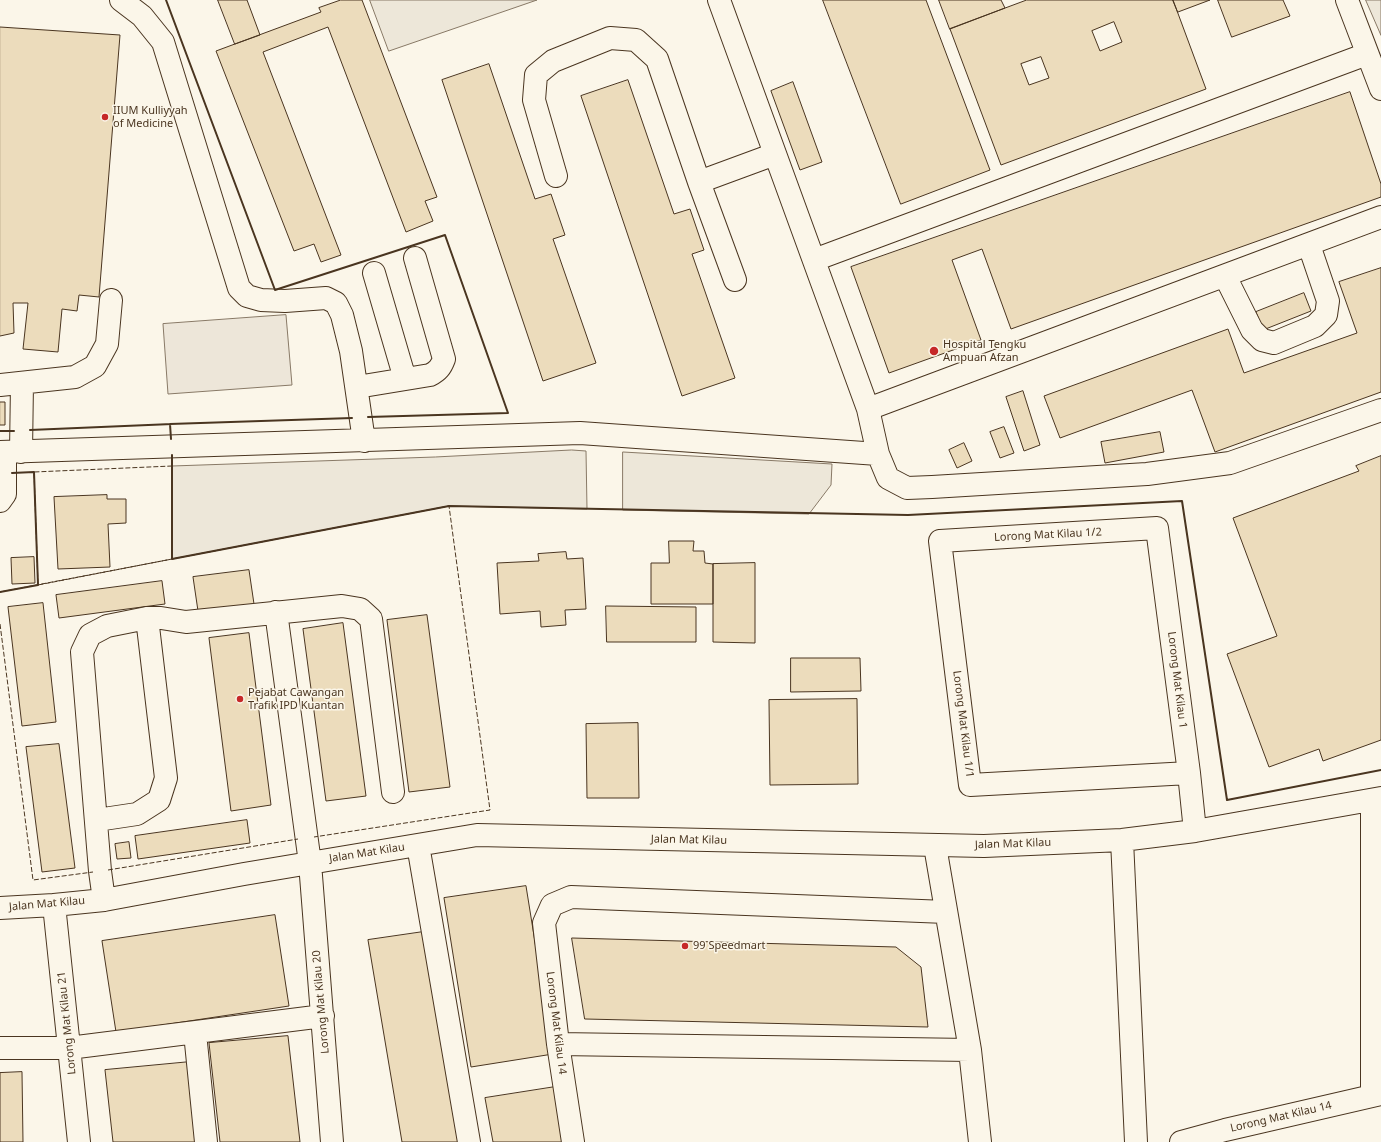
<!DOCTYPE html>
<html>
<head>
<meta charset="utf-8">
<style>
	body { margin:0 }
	canvas { display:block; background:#fbf6e9 }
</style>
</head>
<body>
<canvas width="1381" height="1142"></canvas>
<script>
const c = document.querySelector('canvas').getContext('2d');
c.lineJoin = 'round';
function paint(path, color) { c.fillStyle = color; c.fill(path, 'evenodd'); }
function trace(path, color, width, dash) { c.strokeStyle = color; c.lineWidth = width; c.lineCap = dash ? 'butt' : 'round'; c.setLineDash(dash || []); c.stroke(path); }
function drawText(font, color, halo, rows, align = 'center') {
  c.font = font + ' "Noto Sans",sans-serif'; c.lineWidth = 3; c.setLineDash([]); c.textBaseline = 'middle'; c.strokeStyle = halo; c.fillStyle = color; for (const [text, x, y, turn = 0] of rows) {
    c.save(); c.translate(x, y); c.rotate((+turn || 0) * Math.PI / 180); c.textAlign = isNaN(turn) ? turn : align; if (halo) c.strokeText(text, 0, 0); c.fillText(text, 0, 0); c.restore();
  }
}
const green = new Path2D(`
	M286,315l6,70 -124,9 -5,-70z`);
paint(green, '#ede6d9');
trace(green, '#887966', 1);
const parking = new Path2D(`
	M370,0h167l-148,51z
	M1366,0h15v35z
	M572,450l14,1 1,58 -138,-3 -277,53v-93l263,-9z
	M623,452l209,12 -1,21 -22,29 -186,-4z`);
paint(parking, '#ede7d9');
trace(parking, '#887966', 1);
const building = new Path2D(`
	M218,0h29l13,35 -25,9z
	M341,0h21l75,197 -12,4 8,20 -27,11 -78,-205 -65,25 78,203 -20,7 -7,-18 -20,7 -78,-200 105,-39 -2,-4z
	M823,0h103l64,170 -89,34z
	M939,0h62l4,8 -55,21z
	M1027,0h146l33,89 -205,76 -51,-136zM1114,22l8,20 -22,9 -8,-20zM1041,57l8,21 -20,7 -8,-21z
	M1173,0h37l-32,12z
	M1218,0h65l7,16 -58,21z
	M0,27l120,8 -21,262 -20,-2 -2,16 -15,-2 -4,43 -35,-3 5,-46h-15l1,30 -14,3z
	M489,64l46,135 16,-5 14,41 -12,4 43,124 -53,18 -101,-301z
	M628,80l46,134 16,-5 14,41 -12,4 43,124 -53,18 -101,-300z
	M793,82l29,80 -22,8 -29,-79z
	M1350,92l31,92v13l-370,132 -29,-80 -30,11 29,80 -92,33 -38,-106z
	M1381,268v124l-166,60 -23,-62 -132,48 -16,-42 184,-67 16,44 113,-40 -18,-51z
	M1304,293l7,18 -48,19 -7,-18z
	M1023,391l17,54 -16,6 -18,-54z
	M0,402h5v23h-5z
	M1004,427l10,26 -14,5 -10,-26z
	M1160,432l4,20 -59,11 -4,-21z
	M964,443l8,18 -15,7 -8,-18z
	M1381,456v284l-58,21 -4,-12 -50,18 -42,-113 50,-18 -44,-118 126,-47 -3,-5z
	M107,495v4h19v24l-18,1 2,43 -52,2 -4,-72z
	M669,541h25l-1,10h11l1,12 8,1v40h-62v-41h18z
	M566,552l1,7 16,-1 3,51 -21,1 1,15 -25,2 -1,-16 -40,3 -3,-51 42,-2 -1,-7z
	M34,557l1,26 -23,1 -1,-26z
	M755,563v80l-42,-1v-78z
	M249,570l5,34 -56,7 -5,-34z
	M162,581l3,23 -106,14 -3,-23z
	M43,603l13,119 -34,4 -14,-119z
	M606,606l90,1v35h-89z
	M427,615l23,172 -41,5 -22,-172z
	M343,623l23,173 -40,5 -23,-172z
	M249,633l22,172 -40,6 -22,-173z
	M791,658h69l1,33 -70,1z
	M857,699l1,85 -88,1 -1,-85z
	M638,723l1,75h-52l-1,-74z
	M59,744l16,124 -33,4 -16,-125z
	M247,820l3,23 -112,16 -3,-23z
	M129,842l2,16 -14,1 -2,-15z
	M526,886l27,168 -82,13 -27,-169z
	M275,915l14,91 -173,26 -14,-91z
	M423,932l35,210h-56l-34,-202z
	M572,938l324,9 25,20 7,60 -343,-8z
	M288,1036l12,106h-80l-11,-99z
	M190,1062l8,80h-85l-8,-72z
	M22,1072l1,70h-23v-69z
	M555,1087l9,55h-71l-8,-44z`);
paint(building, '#ecdcbc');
trace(building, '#4a3520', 1);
const minor = new Path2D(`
	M121,0l21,16 21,26 76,246 8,8 14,4 24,1 41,-3 10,5 6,12 9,36 13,90
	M719,0l149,409 10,45 10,24 19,10 25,-1 215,-13 83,-11 151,-53
	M1347,0l34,89
	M556,176l-22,-76 2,-25 17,-14 57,-23 26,2 21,19 42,123 36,98
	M699,182l76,-28
	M814,260l553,-206
	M374,273l31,106
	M1225,276l27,54 10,10 12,3 41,-17 11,-11 2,-14 -19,-56
	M0,385l75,-8 20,-11 12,-22 4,-44
	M357,387l73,-12c8,-4 11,-8 14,-16l-29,-101
	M868,409l513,-192
	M0,452l580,-19 298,21
	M21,452l1,-69
	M0,501l5,-7v-42
	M276,612l34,251 22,279
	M1189,773l-219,12 -30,-244 217,-13 32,245 6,58
	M97,820l40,-6 22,-14 7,-22 -19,-160
	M1122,840l14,302
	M418,845l51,297
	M935,846l35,204 10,92
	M104,900l-4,-29 -18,-219 8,-17 17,-9 40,-8h14l25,4 156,-16 18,3 11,10 22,173
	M54,905l25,237
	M0,908l54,-3 50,-5 140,-26 233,-39 507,11 138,-6 73,-9 186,-33
	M195,1033l11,109
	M558,1044l412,6
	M0,1048h69l254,-32
	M1372,1095v-295
	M573,1142l-15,-98 -14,-121 8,-18 19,-8 375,15
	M1181,1142l44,-12 156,-36`);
trace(minor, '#4a3520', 24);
trace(minor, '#fbf6e9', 22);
trace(new Path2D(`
	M172,466v93l-134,26 -4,-113z
	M0,592l449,-86 41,304 -176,27
	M0,624l33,256 60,-8
	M108,870l190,-31`), '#4a3520', 1, [5, 2]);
trace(new Path2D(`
	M166,0l109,290 170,-55 63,178 -140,4
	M30,430l142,-6
	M0,431h14
	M171,439l-1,-15 182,-6
	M172,455v104l277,-53 459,9 274,-14 45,299 154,-30
	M0,592l38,-7 -4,-113 -22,1`), '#4a3520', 2);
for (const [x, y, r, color] of [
	[105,117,4,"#c62828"],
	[934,351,5,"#c62828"],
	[240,699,4,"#c62828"],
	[685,946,4,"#c62828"]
]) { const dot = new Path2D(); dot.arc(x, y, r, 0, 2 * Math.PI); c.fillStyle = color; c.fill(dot); trace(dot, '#fbf6e9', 1.5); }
drawText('11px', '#4a3520', '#fbf6e9', [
	["IIUM Kulliyyah",113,111],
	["of Medicine",113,124],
	["Hospital Tengku",943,345],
	["Ampuan Afzan",943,358],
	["Pejabat Cawangan",248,693],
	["Trafik IPD Kuantan",248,706],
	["99 Speedmart",693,946]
], 'left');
drawText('11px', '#4a3520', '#fbf6e9', [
	["Lorong Mat Kilau 1/2",1048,535,-3],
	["Lorong Mat Kilau 1",1177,680,83],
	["Lorong Mat Kilau 1/1",963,724,83],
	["Jalan Mat Kilau",689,840,1],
	["Jalan Mat Kilau",1013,844,-2],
	["Jalan Mat Kilau",367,853,-9],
	["Jalan Mat Kilau",47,904,-5],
	["Lorong Mat Kilau 20",321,1002,-95],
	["Lorong Mat Kilau 21",67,1023,-96],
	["Lorong Mat Kilau 14",556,1023,83],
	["Lorong Mat Kilau 14",1281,1117,-13]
]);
</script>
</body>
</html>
